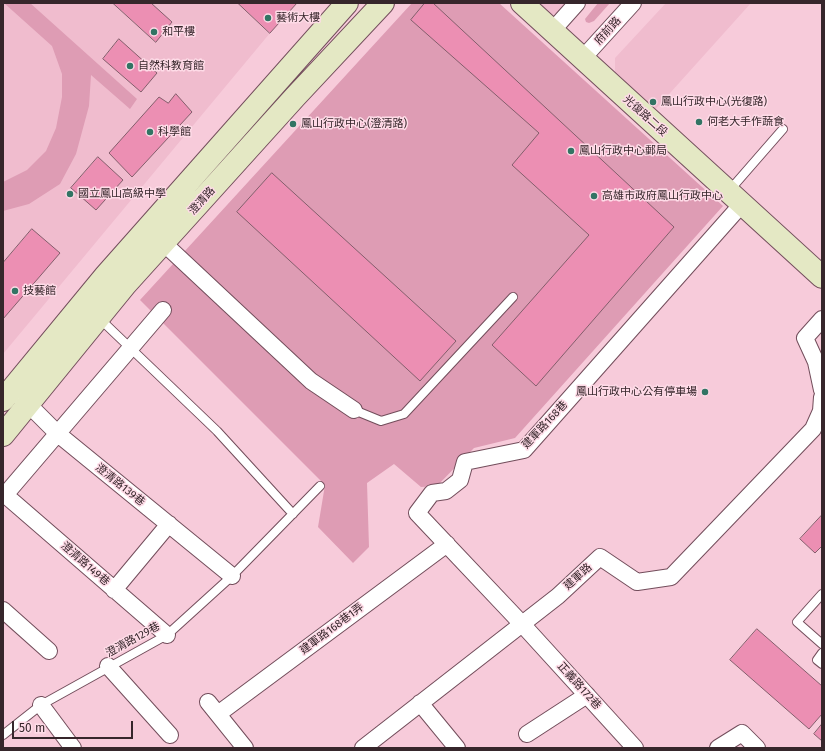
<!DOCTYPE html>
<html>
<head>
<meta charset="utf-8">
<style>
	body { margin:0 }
	#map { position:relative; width:825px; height:751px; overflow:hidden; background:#f7cbda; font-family:"Fira Sans",sans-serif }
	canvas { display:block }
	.frame { position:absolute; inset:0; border:4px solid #36262b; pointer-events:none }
	.scale { position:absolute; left:12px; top:721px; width:121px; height:18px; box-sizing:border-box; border:2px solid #36262b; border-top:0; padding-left:5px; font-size:12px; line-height:14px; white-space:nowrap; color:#36262b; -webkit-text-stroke:3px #fedbe7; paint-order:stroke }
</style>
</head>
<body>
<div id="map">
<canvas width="825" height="751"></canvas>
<div class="frame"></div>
<div class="scale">50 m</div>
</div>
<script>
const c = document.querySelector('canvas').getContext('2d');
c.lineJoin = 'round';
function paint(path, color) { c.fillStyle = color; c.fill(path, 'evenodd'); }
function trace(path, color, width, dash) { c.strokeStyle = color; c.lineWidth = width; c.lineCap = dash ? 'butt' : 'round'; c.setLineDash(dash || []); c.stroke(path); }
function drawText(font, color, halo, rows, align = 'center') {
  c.font = font + ' "Fira Sans","Noto Sans TC",sans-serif'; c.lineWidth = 3; c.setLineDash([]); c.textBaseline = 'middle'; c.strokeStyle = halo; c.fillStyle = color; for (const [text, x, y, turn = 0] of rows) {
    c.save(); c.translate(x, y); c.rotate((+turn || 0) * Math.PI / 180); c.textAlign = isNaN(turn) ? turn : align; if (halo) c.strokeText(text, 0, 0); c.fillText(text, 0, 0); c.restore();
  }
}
paint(new Path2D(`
	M3,3h294l-27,30 -267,321z
	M533,3h35l-9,10 -11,3z
	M666,3h85l-98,109 -38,-32v-22z`), '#f0bcce');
paint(new Path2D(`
	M4,3h26l107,96 -7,10 -39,-34 -2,31 -13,48 -16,30 -31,20 -26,7v-29l24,-12 19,-19 10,-23 6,-31v-23l-10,-28z
	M412,3h87l224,203 -208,232 -41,10 -37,38 -16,1 -27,-23 -27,19 2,64 -16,16 -35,-36 7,-42 -185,-185z
	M598,3h12l-16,18 -5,2 -3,-1 -1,-3z`), '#de9cb4');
const building = new Path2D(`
	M113,3h38l21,19 -16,20z
	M238,3h59l-27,30z
	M425,3h8l241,224 -138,159 -44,-41 97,-110 -77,-70 27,-32 -128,-113z
	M119,39l38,34 -16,19 -38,-33z
	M176,94l16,18 -60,65 -23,-24 50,-56 9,6z
	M98,157l25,23 -27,30 -25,-22z
	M272,173l184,168 -36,40 -183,-169z
	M32,229l28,24 -57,66v-56z
	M822,515v31l-7,7 -15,-14z
	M757,629l65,57v28l-13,15 -79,-69z
	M822,724v17l-8,-7z`);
paint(building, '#ec8fb3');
trace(building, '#845e6c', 1);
const lane = new Path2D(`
	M729,191l54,-62
	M99,318l118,113 76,83
	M354,410l27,11 23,-7 109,-117
	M822,594l-25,28 25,22
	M822,653l-5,7 5,4
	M3,735l38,-30 126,-70 65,-59 88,-90`);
const street = new Path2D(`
	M552,31l25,-28
	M583,58l50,-55
	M156,236l155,145 43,29
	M822,319l-17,19 11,24 6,28
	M20,396l38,38 174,142
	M3,493l164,142
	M5,495l158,-185
	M114,590l55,-66
	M3,610l46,41
	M108,666l62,69
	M208,702l37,46
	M420,703l37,45
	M41,705l32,43
	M218,714l229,-170
	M527,734l60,-39
	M363,748l195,-152 42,-39 37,25 34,-5 142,-148 8,-18 1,-14
	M635,748l-113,-124 -105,-111 15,-20 14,-2 14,-11 5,-18 59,-12 218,-246
	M718,748l24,-15 15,15`);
const secondary = new Path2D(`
	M522,3l300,274
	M3,400l103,-125 241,-272
	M3,435l123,-151 169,-187 88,-94`);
trace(lane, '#724d5b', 10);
trace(street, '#724d5b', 18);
trace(secondary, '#724d5b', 24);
trace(lane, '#fff', 8);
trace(street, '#fff', 16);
trace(secondary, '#e4e8c4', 22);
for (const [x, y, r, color] of [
	[268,18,4,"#327464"],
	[154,32,4,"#327464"],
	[130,66,4,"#327464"],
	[653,102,4,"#327464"],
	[699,122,4,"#327464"],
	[293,124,4,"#327464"],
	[150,132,4,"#327464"],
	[571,151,4,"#327464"],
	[70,194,4,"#327464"],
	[594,196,4,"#327464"],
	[15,291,4,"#327464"],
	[705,392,4,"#327464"]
]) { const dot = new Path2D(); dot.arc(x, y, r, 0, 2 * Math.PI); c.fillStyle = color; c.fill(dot); trace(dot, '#fedbe7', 1.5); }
drawText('11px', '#36262b', '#fedbe7', [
	["藝術大樓",276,18],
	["和平樓",162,32],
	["自然科教育館",138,66],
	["鳳山行政中心(光復路)",661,102],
	["何老大手作蔬食",707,122],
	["鳳山行政中心(澄清路)",301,124],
	["科學館",158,132],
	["鳳山行政中心郵局",579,151],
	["國立鳳山高級中學",78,194],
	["高雄市政府鳳山行政中心",602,196],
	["技藝館",23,291],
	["鳳山行政中心公有停車場",697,392,"right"]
], 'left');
drawText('11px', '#36262b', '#fedbe7', [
	["府前路",608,31,-48],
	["光復路二段",645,116,42],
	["澄清路",202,201,-48],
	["建軍路168巷",545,425,-47],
	["澄清路139巷",120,485,39],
	["澄清路149巷",85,564,41],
	["建軍路",578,577,-42],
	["建軍路168巷1弄",332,629,-37],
	["澄清路129巷",133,640,-29],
	["正義路172巷",579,686,48]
]);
</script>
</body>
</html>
